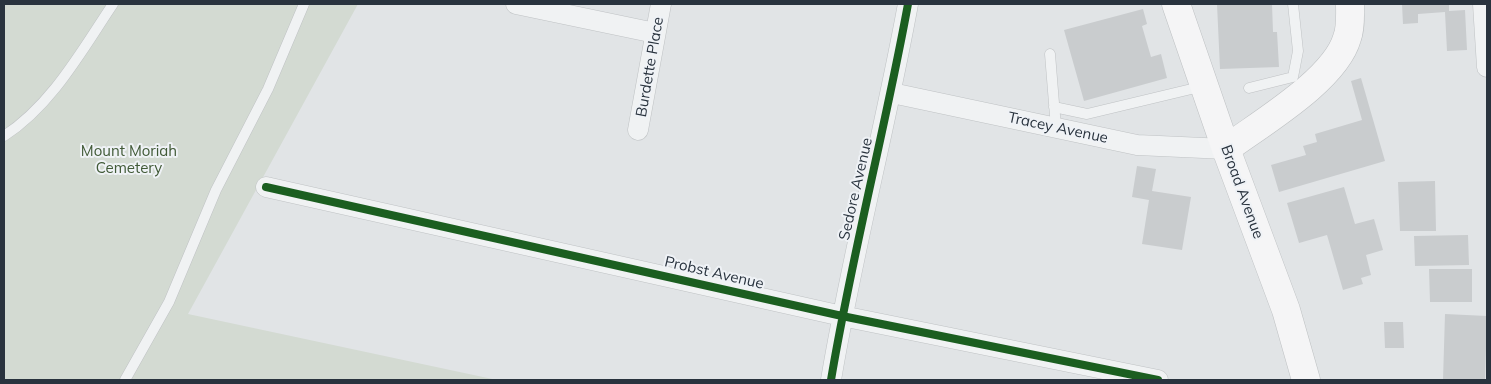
<!DOCTYPE html>
<html>
<head>
<meta charset="utf-8">
<style>
	body { margin:0 }
	#map { position:relative; width:1491px; height:384px; overflow:hidden; background:#e1e4e6; font-family:Mulish,sans-serif }
	canvas { display:block }
	.frame { position:absolute; inset:0; border:5px solid #29333e; pointer-events:none }
</style>
</head>
<body>
<div id="map">
<canvas width="1491" height="384"></canvas>
<div class="frame"></div>
</div>
<script>
const c = document.querySelector('canvas').getContext('2d');
c.lineJoin = 'round';
function paint(path, color) { c.fillStyle = color; c.fill(path, 'evenodd'); }
function trace(path, color, width, dash) { c.strokeStyle = color; c.lineWidth = width; c.lineCap = dash ? 'butt' : 'round'; c.setLineDash(dash || []); c.stroke(path); }
function drawText(font, color, halo, rows, align = 'center') {
  c.font = font + ' Mulish,sans-serif'; c.lineWidth = 4; c.setLineDash([]); c.textBaseline = 'middle'; c.strokeStyle = halo; c.fillStyle = color; for (const [text, x, y, turn = 0] of rows) {
    c.save(); c.translate(x, y); c.rotate((+turn || 0) * Math.PI / 180); c.textAlign = isNaN(turn) ? turn : align; if (halo) c.strokeText(text, 0, 0); c.fillText(text, 0, 0); c.restore();
  }
}
paint(new Path2D(`
	M4,4h354l-170,310 309,66h-493z`), '#d3dad2');
paint(new Path2D(`
	M1217,4h55l1,28h4l2,35 -59,2z
	M1402,4h47v7l16,-1 2,40 -20,1 -2,-39 -27,2v9l-15,1z
	M1143,9l4,15 -5,2 9,31 10,-3 6,24 -83,23 -20,-71z
	M1361,78l24,83 -106,31 -8,-27 35,-10 -3,-9 14,-4 -2,-8 47,-14 -11,-39z
	M1137,166l19,3 -4,22 39,6 -9,53 -40,-6 7,-44 -17,-3z
	M1435,181l1,50h-36l-2,-49z
	M1344,187l11,37 19,-5 9,31 -17,5 5,20 -10,3 2,6 -20,6 -16,-55 -28,8 -12,-40z
	M1468,235l1,30 -54,1 -1,-30z
	M1429,269h43v33h-42z
	M1445,314l42,2 -2,64h-42z
	M1384,322h19l1,26h-19z`), '#c9ccce');
const service = new Path2D(`
	M1050,54l6,74
	M1249,88l44,-11 5,-26 -5,-47
	M1054,107l33,7 117,-28
	M4,136c48,-31 78,-86 109,-132
	M125,380l44,-78 47,-112 52,-101 36,-85`);
const minor = new Path2D(`
	M516,4l139,29
	M1483,4l4,63
	M892,93l245,52 89,4
	M638,130l23,-126
	M266,187l576,129 316,64
	M831,380c21,-126 54,-250 77,-376`);
const primary = new Path2D(`
	M1176,4l50,145 60,161 20,70
	M1226,149c35,-26 109,-69 121,-111 4,-10 3,-23 3,-34`);
trace(service, '#bfc2c4', 11);
trace(minor, '#bfc2c4', 21);
trace(primary, '#bec1c3', 29);
trace(service, '#f0f2f3', 10);
trace(minor, '#f0f2f3', 20);
trace(primary, '#f5f5f6', 28);
trace(new Path2D(`
	M266,187l576,129 316,64
	M831,380c21,-126 54,-250 77,-376`), '#1b5e20', 8);
drawText('15px', '#29333e', '#eff2f6', [
	["Burdette Place",650,67,-80],
	["Tracey Avenue",1058,128,12],
	["Sedore Avenue",856,189,-77],
	["Broad Avenue",1242,192,70],
	["Probst Avenue",714,273,13]
]);
drawText('15px', '#415a37', '#eff2f6', [
	["Mount Moriah",129,151],
	["Cemetery",129,168]
]);
</script>
</body>
</html>
